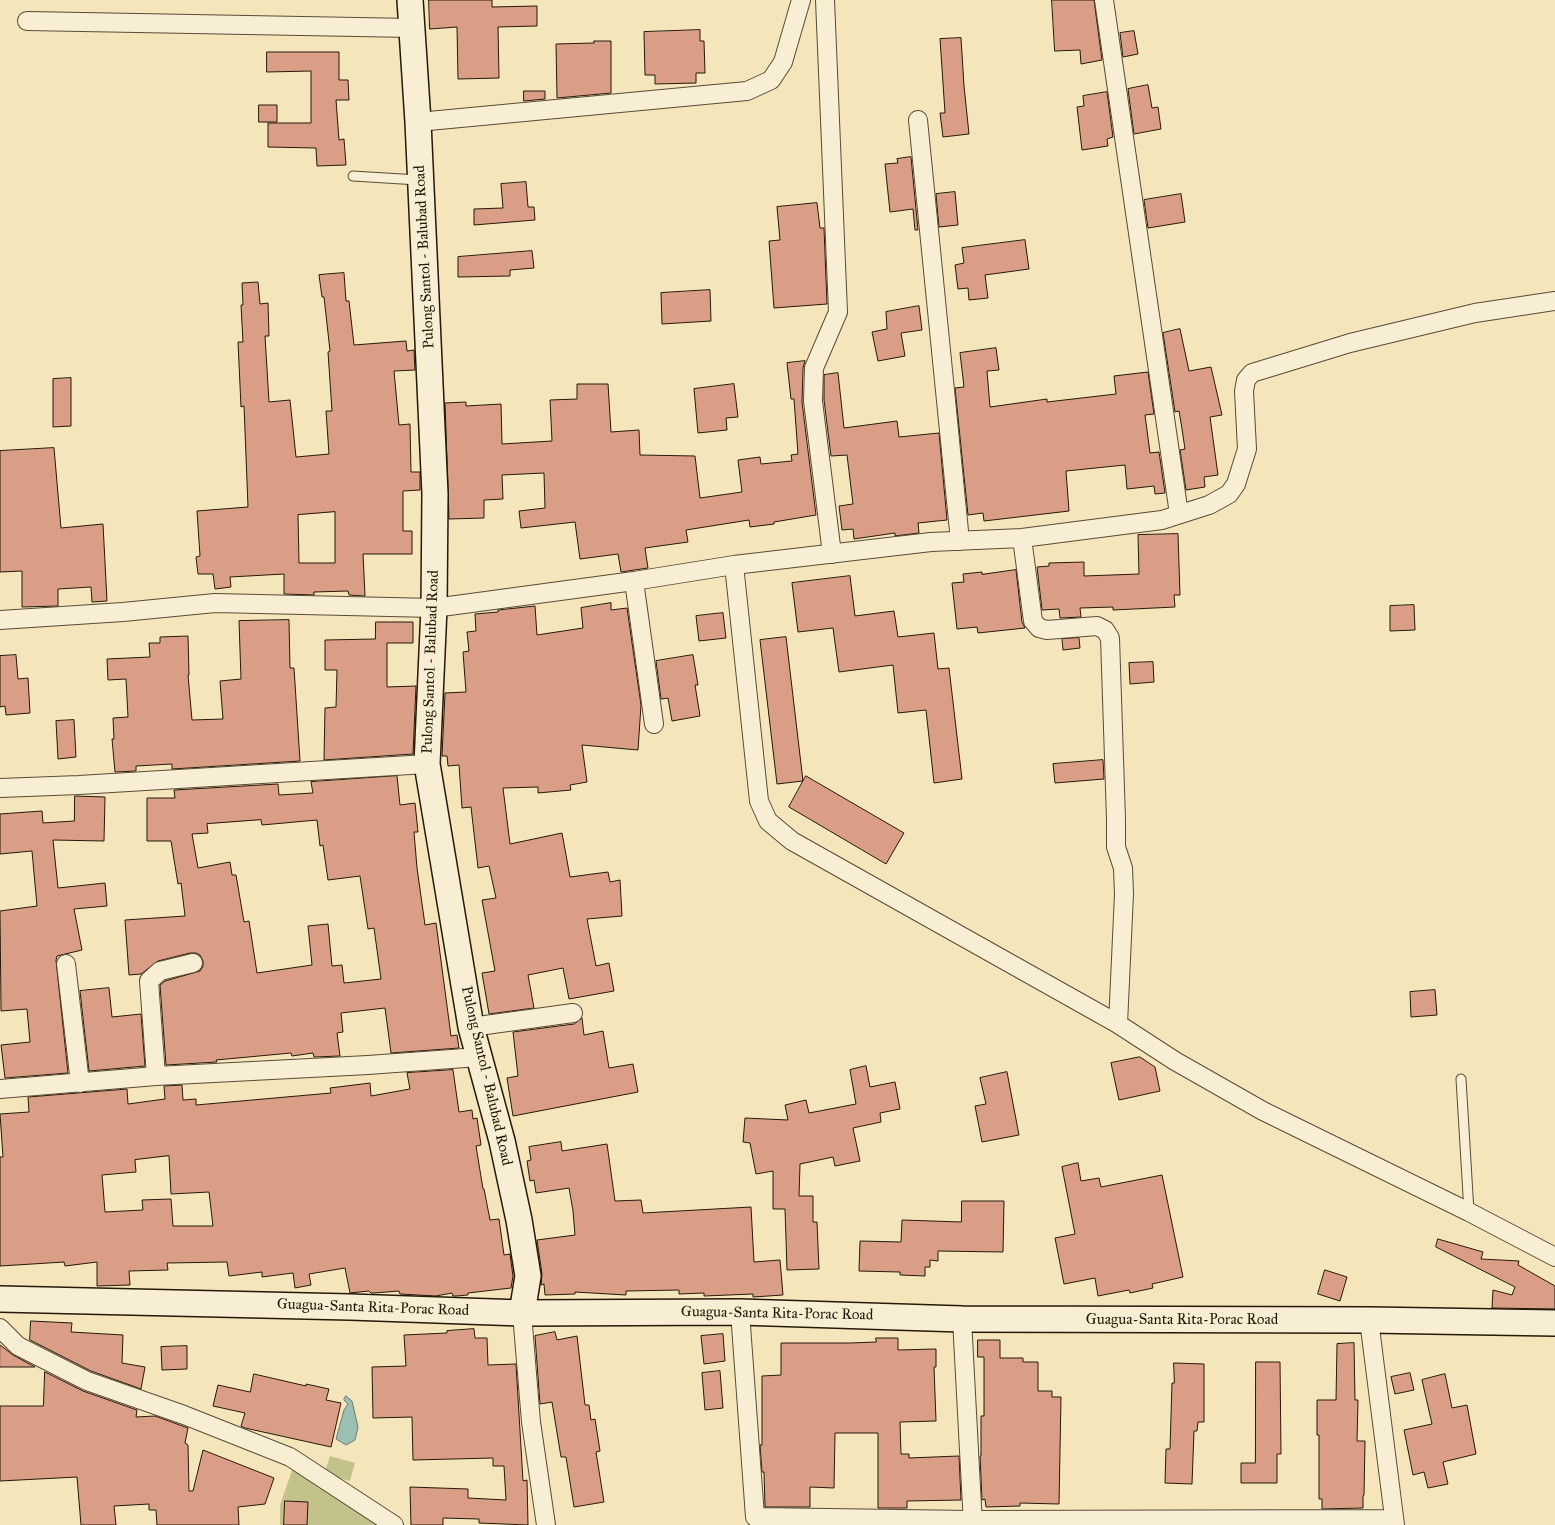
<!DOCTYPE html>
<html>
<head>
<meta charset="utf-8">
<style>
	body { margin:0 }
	canvas { display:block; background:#f5e5bb }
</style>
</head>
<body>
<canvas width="1555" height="1525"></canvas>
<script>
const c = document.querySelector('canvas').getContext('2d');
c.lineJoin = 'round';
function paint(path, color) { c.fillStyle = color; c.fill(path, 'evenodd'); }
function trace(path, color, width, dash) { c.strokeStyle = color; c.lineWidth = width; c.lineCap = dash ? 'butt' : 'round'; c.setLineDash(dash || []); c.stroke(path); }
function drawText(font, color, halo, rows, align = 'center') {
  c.font = font + ' "IM FELL Great Primer",serif'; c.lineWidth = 4; c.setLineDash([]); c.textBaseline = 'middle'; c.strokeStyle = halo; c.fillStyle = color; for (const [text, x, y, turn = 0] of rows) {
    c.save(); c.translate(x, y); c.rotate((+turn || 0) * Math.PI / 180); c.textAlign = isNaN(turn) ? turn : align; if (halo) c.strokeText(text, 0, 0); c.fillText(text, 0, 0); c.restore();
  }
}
paint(new Path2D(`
	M330,1456l25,7 -5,18 -26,-7z
	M294,1465l94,60h-108v-20z`), '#c3c28b');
const water = new Path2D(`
	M346,1396l6,5 6,26 -3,13 -9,5 -10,-6 8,-29 4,-6 -4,-4z`);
paint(water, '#9cbfb4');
trace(water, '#6c7d70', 1);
const building = new Path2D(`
	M429,0h63v7l45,-1v20l-39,1 1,51 -41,1 -1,-52 -27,2z
	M1052,0h42l8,60 -21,4 -1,-14 -25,1z
	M700,30v11h4l1,32h-9v10l-41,1v-9h-10l-1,-43z
	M1134,31l4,23 -15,3 -3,-24z
	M961,38l3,48 5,48 -26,3 -3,-24h5l-5,-74z
	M594,41h17v52l-54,5 -1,-54 38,-1z
	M267,52h72v28h9l1,20h-13l3,40 5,-1 2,26 -29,1 -1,-18 -48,-1v-24h43v-52l-44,1z
	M1148,85l4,23 6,-1 3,22 -27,5 -6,-45z
	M524,91h21v8l-21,2z
	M1107,92l6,45 -6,2 1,7 -26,4 -5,-43 7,-1 -1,-10z
	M259,105h18v17h-18z
	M911,157l7,73h-3l-2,-21 -23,3 -5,-48 13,-1 -1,-4z
	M526,182l2,25h6l1,13 -61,5v-16l29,-1 -2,-24z
	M955,192l3,33 -19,2 -3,-33z
	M1181,194l4,28 -37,6 -4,-28z
	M817,203l3,25h4l3,76 -53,4 -5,-67 11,-1 -3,-33z
	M1025,240l4,29 -44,6 3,23 -19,2 -1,-12 -10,1 -3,-24 9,-2 -2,-15z
	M532,251l2,17 -24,2v6l-52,1v-20z
	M344,273l2,28h3l5,44 52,-4 1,10 7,-1 1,20 -21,1 5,54 11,-1 1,48h9v18l-17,1v40h9v23h-49l2,42 -16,-1 -1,-4 -34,1v3l-30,-1v-20l-54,3 1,10 -16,2 -2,-15h-15l-2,-17 4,-1 -3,-45 51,-4 -4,-101 -3,1 -3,-65h5l-2,-37h2l-1,-22 16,-1 2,22 8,-1 1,33h-4l4,66 21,-2 6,57 33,-3 -3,-43h6l-4,-59 2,-1 -6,-54h-2l-3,-22zM335,512v51h-36l-1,-48z
	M710,290l1,31 -49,3 -1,-31z
	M919,306l3,24 -21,3 4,23 -27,5 -6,-29 15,-3 -1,-17z
	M1180,329l9,42 22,-4 11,48 -12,2 8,58 -14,2 1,10 -19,3 -6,-40 5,-1 -3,-20 -3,-18 -4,1 -12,-79z
	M996,348l3,22 -12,1 3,36 57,-8v3l69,-8 -2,-18 34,-4 6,42 -9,1 5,38 9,-1 6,41 -10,1 -1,-8 -27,3 -2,-24 -59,6 3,40 -85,10 -1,-8 -15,2 -13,-127 9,-1 -4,-34z
	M805,361l-2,7 -1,34 14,113 -42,7v2l-24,3 -1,-7 -63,10 2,12 -43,6 3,20 -27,4 -3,-18 -38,5 -5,-37 -54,6 -2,-17 26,-3 -1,-35 -42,2 1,24 -19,1v18l-35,1 -4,-116 21,-1v4l35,-2 1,40 50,-3 -2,-41 27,-1v-15h31l3,48 28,-2 1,25 55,1 5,42 42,-6 -4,-32 22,-3 1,7 31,-3 -1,-6 7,-1 -4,-55h-3l-4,-36z
	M838,373l6,55 53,-7 2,16 40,-4 8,87 -29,3 1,10 -24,3v-3l-41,6 -1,-10 -11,1 -3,-24 14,-2 -6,-49 -16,1 -7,-56v-25z
	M71,378v48l-18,1v-48z
	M734,384l4,33 -12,1 1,12 -29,3 -4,-44z
	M54,448l7,80 42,-4 4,77 -15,1 -1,-15 -33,2v17l-36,1v-36l-22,1v-121z
	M1178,534l2,61h-6l1,12 -62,3v-3l-33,1 1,9 -21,1 -1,-9 -17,1 -5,-43 12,-1v-3l35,-1v14l55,-2 -1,-39z
	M1016,570l6,52 3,6 -47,5 -1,-6 -20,2 -5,-46 12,-1 -1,-8 19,-2v2z
	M850,576l5,40 39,-5 4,26 36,-4 4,36 11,-1 13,111 -28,4 -8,-73 -28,3 -5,-48 -54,7 -6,-44 -35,4 -6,-49z
	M611,603v7l16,-2 14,97 -3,45 -56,-5 5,37 -17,3 1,5 -33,3v-6l-35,1 7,56 52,-11 8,44 38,-5 2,10 10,-2 2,36 -35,3 9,47 13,-3 5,28 -45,8 -6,-31 -35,7 6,33 -45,6 -7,-41 13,-2 -13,-71 14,-2 -7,-32 -11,2 -7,-61 -9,1 -3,-43 -11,1 -1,-10h-5l3,-63 21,-1 -3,-40 6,-1 -2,-19 9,-1 -1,-17 23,-2v-2l37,-4 2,29 46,-7 -2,-20z
	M1414,605l1,25 -25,1v-25z
	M723,613l3,25 -27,3 -3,-25z
	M289,620l1,48h4l6,93 -128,8v-5l-36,2v5l-21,1 -3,-33h2l-1,-21 15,-1 -2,-38 -18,1 -1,-21 43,-2 -1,-14h11v-6l28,-1 1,39h-1l4,45 31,-1 -3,-38 21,-2 -2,-58z
	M376,622h37v21h-26v44l29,-1 -3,68 -89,6 1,-52 11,-1 1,-37h-12v-30l50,-1z
	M786,637l17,144 -26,3 -17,-144z
	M1079,638l1,10 -17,2 -1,-11z
	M16,655l2,24 10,-1 2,35 -24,2 -1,-9 -5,1v-51z
	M693,655l5,30h-3l5,31 -28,5 -4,-23 -7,1 -5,-38z
	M1153,662l1,20 -24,2 -1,-21z
	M74,720l2,37 -18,2 -2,-38z
	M1103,760l1,19 -49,4 -2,-19z
	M397,776l3,29 15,-2 3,29h-4l3,36 8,57 11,-2 15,113 6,-1 2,13 -68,5 -6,-45 -44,5 2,19 -6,1 3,23 -26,1 -1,-4 -21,3 -1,-3 -75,7 1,2 -51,3 -6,-80 5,-4 35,-10 3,-5v-5l-3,-6 -4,-2h-6l-32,8 -17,13 -12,1 -4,-55 60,-4 -4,-33 -3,1 -7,-43h-24v-43h28l-1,-8 104,-6 1,11 34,-2 -2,-11zM261,820l1,5 55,-5 3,26 3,-1 5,35 32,-4 8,53 6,-1 7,51 -37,4 -2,-18 -10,1 -4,-42 -20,2 4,39 -55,8 -8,-52 -5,1 -8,-47h-4l-2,-13 -32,6 -6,-34 16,-1 -1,-9z
	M806,776l98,57 -18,31 -97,-57z
	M75,796l30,1 -1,44 -51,-1 5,48 47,-5 2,23 -33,3 8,41 -25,6 -1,4 12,113 -63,5 -4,-33 29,-3 -3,-33 -26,2 -1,-100 37,-5 -5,-55 -32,3v-40l42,-3 1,12 31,-2z
	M109,988l3,29 29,-3 4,52 -56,5 -9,-80z
	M1435,990l2,25 -26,2 -1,-25z
	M582,1018l2,17 19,-4 6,37 24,-4 5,28 -125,24 -6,-38 11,-2 -5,-44 61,-8z
	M1140,1057l15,10 5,24 -41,9 -8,-37z
	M866,1066l4,21 25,-5 5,27 -20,4 1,9 -28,6 7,33 -25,5 -2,-9 -33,7 -1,32h14v26h4l2,47 -32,1 -2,-61h-12v-38l-17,3 -6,-31 -7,-1 2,-24 43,2 -3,-15 21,-5 3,13 47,-9 -6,-34z
	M453,1070l6,42 13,-2 1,9 4,-1 4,27 -5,1 7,43h1l6,31 9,-1 5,36 6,-1 3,22 -2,12 -43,5v2l-12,1h-3l-1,-3 -16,3 -36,-2 -1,-3 -25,2h-3l-2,-2 -19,2 -5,-25 -36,6 2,11 -16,3 -2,-15 -31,4v-5l-33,4 -2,-14 -60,1 1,7 -39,1 1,14 -33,1v-24l-32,4 -1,-4 -64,4v-109h3l-3,-43 29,-2 -1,-15 99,-8 1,15 37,-5 -1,-13 18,-1 1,15 13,-1v6l135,-12 -1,-5 40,-5 1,13 39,-7 -3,-16zM169,1156l2,38 38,-2 4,34h-40l-2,-27 -29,1 1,10 -38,2 -3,-37 34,-3 -1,-12z
	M1007,1072l12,63 -37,7 -7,-36 11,-2 -6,-26z
	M561,1142l1,9 45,-7 8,57 26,-1 2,13 108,-6 3,55 26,-2 3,35 -30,2v-3l-49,2v-3l-25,1v-4l-53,1v4l-51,-3v2l-30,1 -1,-11 -3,1 1,-11 -5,-34 38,-5 -2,-24 -4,-23 -33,5 -2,-13 -4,1 -3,-20 4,-1 -2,-13z
	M1078,1163l3,18 18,-3 2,9 61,-12 21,102 -31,7 1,4 -23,5 -1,-3 -31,6 -3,-18 -31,6 -9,-46 20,-4 -13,-67z
	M962,1201h42l-1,51 -65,-1v10l-8,-1v7h-5v9l-25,-1v-3l-41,-1 1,-30 41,1 1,-22 59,2z
	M1438,1239l45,13 -2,7 38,2 -1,4 37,21v23l-63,-1 1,-18 19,5 3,-8 -79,-40z
	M1325,1270l22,7 -7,24 -22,-7z
	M31,1321l41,2 -1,9 52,3 -1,28 23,4 -4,22 -50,-18 -61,-31z
	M474,1329l1,9h12l1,27 28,-1 7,117 4,-1 1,45 -49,-2v-4l-36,-1v7h-32l-1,-38 58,2v9l38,2 -2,-34h-11v-8l-80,2 -1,-43 -39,1 -1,-51 34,-1 -2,-31 43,-2v-2z
	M555,1332l2,8 20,-4 8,69h4l2,15 4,-1 5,32 -4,1 8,50 -30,5 -8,-50h-5l-9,-55 -12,2 -5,-68z
	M723,1334l2,27 -21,3 -3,-28z
	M876,1338h22v12l38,-1v18h-2l2,54 -36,1 1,32h8v4l50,-2 2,44 -54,1v7h-29v-75h-43l-1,55 -24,-1v20h-45l-1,-35h-2l-2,-27h2v-69l19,-1v-32h69l26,-1z
	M978,1340h22v18h23v4h15v29h14v6h9l-2,107 -39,-1v3l-34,1 -1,-8 -3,1 -2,-44h1v-40h3v-59h-6z
	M1354,1343l1,57h3l-1,41h8l-1,54 -1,1v12l-41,1v-10h-3v-64h-2v-35h19l1,-56z
	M0,1345l13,10 22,12h-35z
	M187,1346v23l-25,1 -1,-23z
	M1256,1362h24l1,92h-4v29h-36v-20h14z
	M1174,1363l30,1v58h-6l-1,9h-3l-2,53 -27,-1 1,-34h4l2,-66h2z
	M720,1371l3,37 -18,2 -3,-37z
	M45,1372l38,19 54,19 -1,7 19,-1 33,12 -3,15 3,2 1,46h4l10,-41 71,28 -9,26 -27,3 1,18h-82l-1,-15h-7v-6l-35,2 2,19h-35l-4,-48 -77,4v-75h43z
	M1410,1373l4,17 -19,4 -4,-17z
	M254,1374l52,12v-2l23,5 -3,11 15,3 -10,44 -86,-19 -4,-2 4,-13 -32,-7 5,-21 32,7z
	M1445,1374l7,34 15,-3 9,49 -33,8 5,22 -20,4 -4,-16 -11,3 -9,-45 28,-6 -10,-44z
	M285,1501l23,1 -1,23h-23z`);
paint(building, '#da9e86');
trace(building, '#25190a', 1);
const lane = new Path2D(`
	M353,176l65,4
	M1461,1079l8,133`);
const street = new Path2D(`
	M825,0l13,312 -24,56 -1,33 19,153
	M1104,0l75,514
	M27,21l385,7
	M918,120l42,421
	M418,122l329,-31 24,-11 12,-18 18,-62
	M1022,538l11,83 6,7 8,2 50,-4 8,4 5,8 6,181v28l7,21 1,26 -6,130
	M734,565l25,236 9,20 24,20 326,183 57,37 88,50 206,101 86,45
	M634,581l20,143
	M0,620l123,-8 92,-9 219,5 200,-27 100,-16 197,-23 91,-4 140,-18 47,-15 20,-11 7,-10 11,-35 -3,-58 2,-11 6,-7 98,-30 125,-30 80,-12
	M0,788l79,-3 348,-21
	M66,964l14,119
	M471,1027l102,-14
	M156,1076l-7,-95 11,-10 33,-8
	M0,1089l156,-13 212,-11 111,-8
	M740,1312l15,205 217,3 422,-1
	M522,1313l9,109 15,103
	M962,1319l11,206
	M1369,1320l26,205
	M0,1328l18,18 69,35 97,34 106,42 104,68`);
const secondary = new Path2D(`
	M410,0l8,122 17,372 -1,114 -7,156 44,263 31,114 17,79 9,56 -6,37
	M0,1299l350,8 172,6 218,-1 222,7 407,1 186,3`);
trace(lane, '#594c36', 11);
trace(street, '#594c36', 20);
trace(secondary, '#25190a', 28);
trace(lane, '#f8eed3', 9);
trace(street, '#f8eed3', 18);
trace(secondary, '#f8eed3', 25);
drawText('15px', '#25190a', '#f8eed3', [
	["Pulong Santol - Balubad Road",425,257,-93],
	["Pulong Santol - Balubad Road",431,662,-88],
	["Pulong Santol - Balubad Road",486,1076,77],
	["Guagua-Santa Rita-Porac Road",373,1308,2],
	["Guagua-Santa Rita-Porac Road",777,1314,1],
	["Guagua-Santa Rita-Porac Road",1182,1320]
]);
</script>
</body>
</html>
